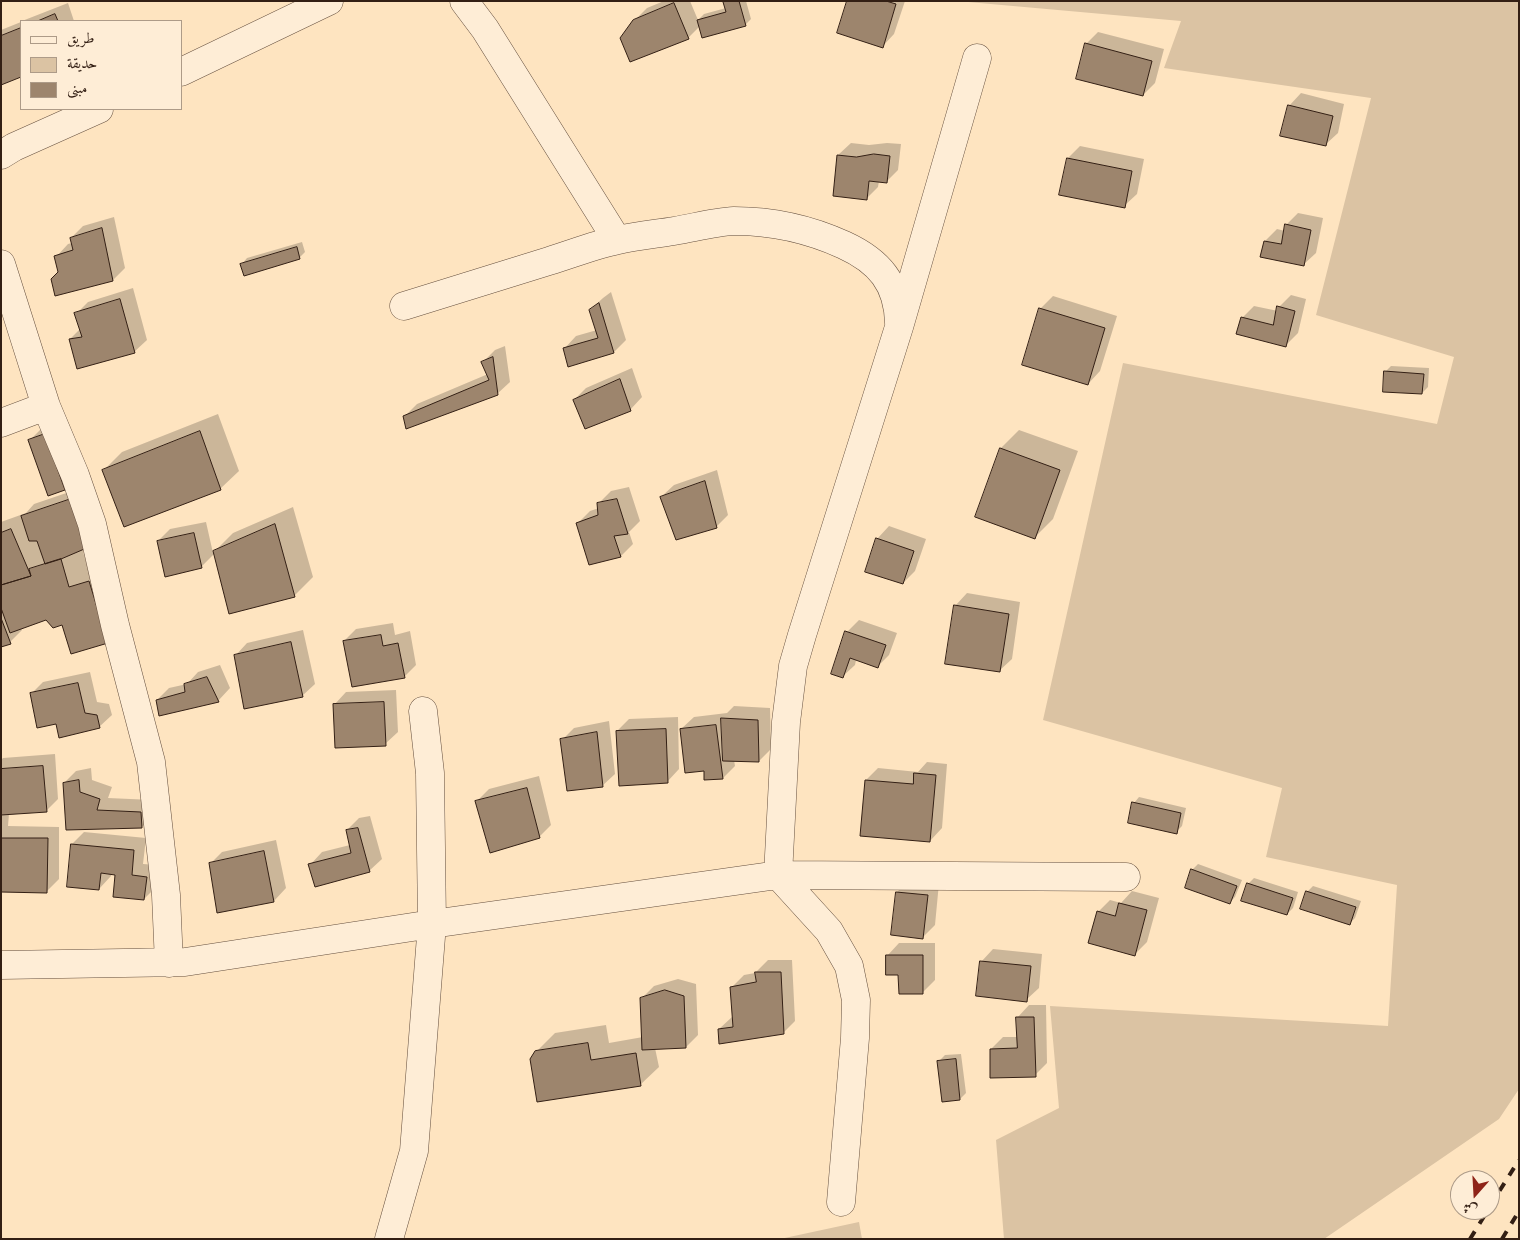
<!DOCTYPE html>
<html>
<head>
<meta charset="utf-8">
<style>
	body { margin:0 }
	#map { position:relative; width:1520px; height:1240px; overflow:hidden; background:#fee4c0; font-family:"IM FELL Great Primer",Amiri,serif }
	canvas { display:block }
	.frame { position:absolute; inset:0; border:2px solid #331f14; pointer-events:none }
	.legend { position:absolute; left:20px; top:20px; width:162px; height:90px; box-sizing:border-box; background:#feedd6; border:1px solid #ad9b88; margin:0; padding:6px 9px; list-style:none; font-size:15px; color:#331f14 }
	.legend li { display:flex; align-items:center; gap:10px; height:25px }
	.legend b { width:25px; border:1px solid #ad9b88 }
	.north { position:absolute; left:1450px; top:1170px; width:50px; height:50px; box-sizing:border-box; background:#feedd6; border:1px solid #ad9b88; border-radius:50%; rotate:199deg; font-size:14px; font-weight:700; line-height:20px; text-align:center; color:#331f14 }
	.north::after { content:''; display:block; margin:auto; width:18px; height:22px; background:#8f2418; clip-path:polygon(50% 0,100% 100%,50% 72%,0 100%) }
</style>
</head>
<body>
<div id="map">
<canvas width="1520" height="1240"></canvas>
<div class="frame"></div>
<ul class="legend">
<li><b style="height:6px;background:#feedd6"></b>طريق</li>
<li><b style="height:14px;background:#dbc3a3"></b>حديقة</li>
<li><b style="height:14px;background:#9d856d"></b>مبنى</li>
</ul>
<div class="north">ش</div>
</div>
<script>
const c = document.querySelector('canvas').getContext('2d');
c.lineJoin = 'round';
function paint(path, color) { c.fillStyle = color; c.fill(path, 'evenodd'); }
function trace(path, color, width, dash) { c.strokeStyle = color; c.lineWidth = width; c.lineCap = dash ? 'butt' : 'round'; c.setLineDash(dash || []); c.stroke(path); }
paint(new Path2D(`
	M957,1h562v1088l-20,30 -175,120h-320l-8,-99 63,-32 -9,-102 338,20 9,-141 -131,-28 16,-69 -239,-68 80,-357 314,61 17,-67 -138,-42 55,-217 -207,-30 17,-47z
	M859,1222l3,17h-82z`), '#dbc3a3');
paint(new Path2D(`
	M664,1h26l8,19 6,-6 22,-6 -1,-7h21l5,18 -6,6 -45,1 -12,12 -54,-17 13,-13z
	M848,1h57l-11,33 -12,13z
	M68,3l6,18h-52z
	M21,22v54l-20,8v-54z
	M1098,32l66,17 -9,34 -12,12 -57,-51z
	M1301,93l43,11 -6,29 -13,12 -36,-39z
	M851,143l18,2 18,-2 14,1 -3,26 -12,12 -7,-1 -1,6 -12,12 -28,-44z
	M1080,146l64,13 -7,35 -13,12 -63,-12 7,-36z
	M1298,213l25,5 -7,35 -13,12 -41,-9 3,-15 12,-12 8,2 1,-6z
	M114,217l11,51 -12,12 -57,14 4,-22 -4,-15 12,-13 4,-1 -1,-5 12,-12z
	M302,242l3,10 -6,6 -57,6 5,-6z
	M133,288l14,52 -13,12 -64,-13 10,-10 -4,-15 12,-12z
	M611,292l15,48 -12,12 -45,13 -5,-16 12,-13 21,-6 -7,-20 13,-12z
	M1291,295l15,4 -8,34 -12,12 -44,-27 12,-12 24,5 1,-4z
	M1053,296l64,20 -17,55 -12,13 -48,-75z
	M505,346l5,36 -13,12 -92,22 12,-12 71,-30 -5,-12 12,-12z
	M1391,366l38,2 -1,19 -6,6 -37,-21z
	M632,368l10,29 -12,13 -56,-10 12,-12z
	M218,414l21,57 -19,18 -116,-19 18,-18z
	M42,428l35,48 -13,13 -34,-49z
	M1019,430l59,21 -25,68 -18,18 -34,-89z
	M717,470l11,45 -12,12 -55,-30 13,-12z
	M84,487l-2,61 6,21 19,-5 18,60 -62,-1 -17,-4 -25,9 1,2 -12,12 -9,4v-124l25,-9 8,-9z
	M629,487l11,34 -11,11 4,12 -12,12 -43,-33 12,-12 9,-3 -1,-4 13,-13z
	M293,507l20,70 -19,19 -79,-43 -14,14 -43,-26 12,-12 36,-7 7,31 20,-20z
	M889,526l37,13 -11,32 -12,12 -26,-44z
	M967,593l53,9 -8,57 -13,12 -44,-65z
	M859,620l38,13 -8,22 -12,12 -21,-7 -1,5 -13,12 5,-45z
	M393,623l2,12 15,-4 6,34 -12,12 -60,-36 12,-12z
	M303,630l12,54 -13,12 -67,-40 12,-13z
	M220,665l10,23 -12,13 -58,14 -3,-15 12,-12 18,-4 11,-12z
	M90,672l7,30 12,2 3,11 -13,12 -42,-5 -26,-28 12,-12z
	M396,690l2,42 -13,12 -51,-39 12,-13z
	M734,706l36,2 1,41 -12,12 -25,-1 1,6 -12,12 -42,-49 13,-12 33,-4z
	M678,717l1,52 -12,13 -50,-51 12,-12z
	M609,721l6,53 -13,12 -40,-46 12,-12z
	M55,754l3,45 -12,12 -37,3 -1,12 51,1v52l-12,12h-46v-131l2,-2z
	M927,762l20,2 -5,64 -12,13 -64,-61 12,-12 40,4z
	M91,768l1,12 20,7 -4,11 45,2 1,15 -12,12 -75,2 -3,-46 12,-12z
	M539,776l12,49 -12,12 -62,-36 12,-12z
	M1139,797l47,11 -4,18 -6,6 -42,-29z
	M370,816l12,43 -13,12 -59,-6 12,-13 28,-7 -3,-15 12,-12z
	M84,832l62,6 -3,26 15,1 -2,22 -12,12 -28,-25 -4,-1 -1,3 -12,13 -27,-45z
	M276,840l10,48 -12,13 -64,-37 12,-12z
	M1198,864l44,16 -7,17 -5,5 -38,-32z
	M1254,878l44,14 -5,16 -6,6 -39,-30z
	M909,880l30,3 -4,42 -12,12 -26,-45z
	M1313,886l48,15 -6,17 -6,6 -42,-32z
	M1132,891l27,7 -12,44 -12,12 -37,-42 12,-12 11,3z
	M899,943h36v37l-12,12 -23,-18 -13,-18z
	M993,949l49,5 -3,34 -13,12 -45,-38z
	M768,960h24l3,61 -12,12 -64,-4 13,-12h2l-2,-30 12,-12 11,-2z
	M678,979l18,5 2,51 -12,12 -31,1 4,19 -19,18 -104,-33 19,-19 51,-8 3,18 34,-6 -1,-39 12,-12z
	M1029,1005h17l1,58 -12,12 -44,-26 12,-12h15l-1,-19z
	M961,1054l5,39 -6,6 -21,-38 6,-6z`), '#0003');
const building = new Path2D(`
	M739,1l7,25 -44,12 -5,-18 29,-8 -3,-10z
	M847,1h39l10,3 -13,44 -46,-15z
	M674,3l15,36 -59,23 -10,-24 13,-18z
	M55,14l3,7h-20z
	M21,28v49l-20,8v-49z
	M1085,43l67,18 -9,35 -67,-17z
	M1288,105l45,11 -7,30 -46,-10z
	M874,154l16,2 -3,27 -18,-2 -2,19 -34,-4 4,-41 19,2z
	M1067,158l65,13 -7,37 -66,-13z
	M1285,224l26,6 -7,36 -44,-9 4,-16 17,3z
	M102,228l11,53 -58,15 -4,-17 7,-7 -4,-16 19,-6 -3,-12z
	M297,247l3,12 -56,17 -4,-12z
	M120,299l15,54 -58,16 -8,-30 13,-2 -8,-24z
	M599,303l15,50 -46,14 -5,-19 35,-10 -9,-28z
	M1277,306l18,5 -9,36 -50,-13 5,-17 32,8z
	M1039,308l66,20 -17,57 -66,-20z
	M493,357l5,38 -92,34 -3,-13 86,-36 -8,-18z
	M1384,371l40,3 -2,20 -39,-2z
	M620,379l11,32 -46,18 -12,-29z
	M200,431l21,59 -97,37 -22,-57z
	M45,434l20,56 -17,6 -20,-56z
	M1000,448l60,22 -25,69 -60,-22z
	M705,481l12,47 -41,12 -16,-43z
	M71,499l18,48 -28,12 -16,5 -8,-23h-8l-8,-25z
	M617,499l11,35 -14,2 7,21 -32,8 -13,-42 22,-8 -1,-12z
	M275,524l20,73 -66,17 -16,-63z
	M11,529l20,47 -30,9v-52z
	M194,533l8,35 -37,9 -8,-36z
	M876,538l38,13 -11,33 -38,-12z
	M61,559l8,28 20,-6 19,62 -37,11 -9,-29 -9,3 -7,-8 -36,13 -9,-25v-23l30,-9 -2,-7z
	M954,605l55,9 -9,58 -55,-8z
	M1,618l10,26 -10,3z
	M845,631l41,14 -8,23 -28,-10 -7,20 -12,-4z
	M381,635l2,11 15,-3 7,35 -53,9 -9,-46z
	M291,642l12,55 -59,12 -10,-54z
	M207,677l12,25 -60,14 -3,-16 29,-8 -1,-8z
	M78,683l7,30 12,2 3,13 -41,10 -3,-14 -19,4 -7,-35z
	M384,702l2,44 -51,2 -2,-44z
	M721,718l37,2 1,42 -36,-1z
	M716,725l7,54 -19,1v-9l-19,2 -5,-44z
	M666,729l2,54 -49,3 -3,-55z
	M597,732l6,55 -36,4 -7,-52z
	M43,766l4,46 -46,3v-46z
	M914,773l22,2 -6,67 -70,-6 5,-56 48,4z
	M79,780l1,12 20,7 -3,11 44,2 1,16 -76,2 -3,-47z
	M527,788l13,50 -50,15 -15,-52z
	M1132,802l49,11 -4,21 -49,-11z
	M358,828l12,44 -55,15 -7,-23 43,-11 -5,-23z
	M1,838h47l-1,55 -46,-1z
	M71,844l63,6 -2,25 15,2 -3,23 -31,-3 2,-22 -14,-2 -2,17 -32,-3z
	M264,851l10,51 -57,11 -8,-50z
	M1191,869l46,17 -7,18 -45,-16z
	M1247,883l46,15 -6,17 -46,-14z
	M1306,891l50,16 -6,18 -50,-16z
	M896,892l32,3 -5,44 -32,-4z
	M1119,903l28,7 -12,46 -47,-13 9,-32 18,5z
	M886,955h37v39h-24l-1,-19h-12z
	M980,961l51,5 -4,36 -51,-6z
	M755,972h26l3,62 -65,10 -1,-15 15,-2 -3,-40 26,-5z
	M665,990l19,6 2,52 -44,2 -2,-52z
	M1016,1017h18l2,60 -46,1v-29l27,-1z
	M588,1043l3,17 45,-7 5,33 -104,16 -7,-43 5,-8z
	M956,1059l4,41 -18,2 -5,-41z`);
paint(building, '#9d856d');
trace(building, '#331f14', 1);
const minor = new Path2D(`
	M464,1l21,28 132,211
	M181,72l148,-71
	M1,155l13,-8 85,-38
	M1,264l45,142 29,69 17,49 23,101 36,137 15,133 3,68
	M404,306c48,-15 97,-30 145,-45 23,-7 45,-16 69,-21 18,-4 37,-6 56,-9 19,-3 40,-9 60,-10 38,0 75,8 110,24 35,16 54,38 55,78
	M1,423l45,-17
	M1,965l184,-3 247,-38 346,-49 348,2
	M841,1202l14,-164 1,-38 -7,-34 -20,-35 -51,-56 8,-153 7,-56 9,-31 97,-308 78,-269
	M389,1239l25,-88 18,-227 -2,-151 -7,-62`);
trace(minor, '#66503f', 29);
trace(minor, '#feedd6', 28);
trace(new Path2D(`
	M1490,1206l29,-46
	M1470,1239l18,-29
	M1502,1239l17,-28`), '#331f14', 4, [9, 9]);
</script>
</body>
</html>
